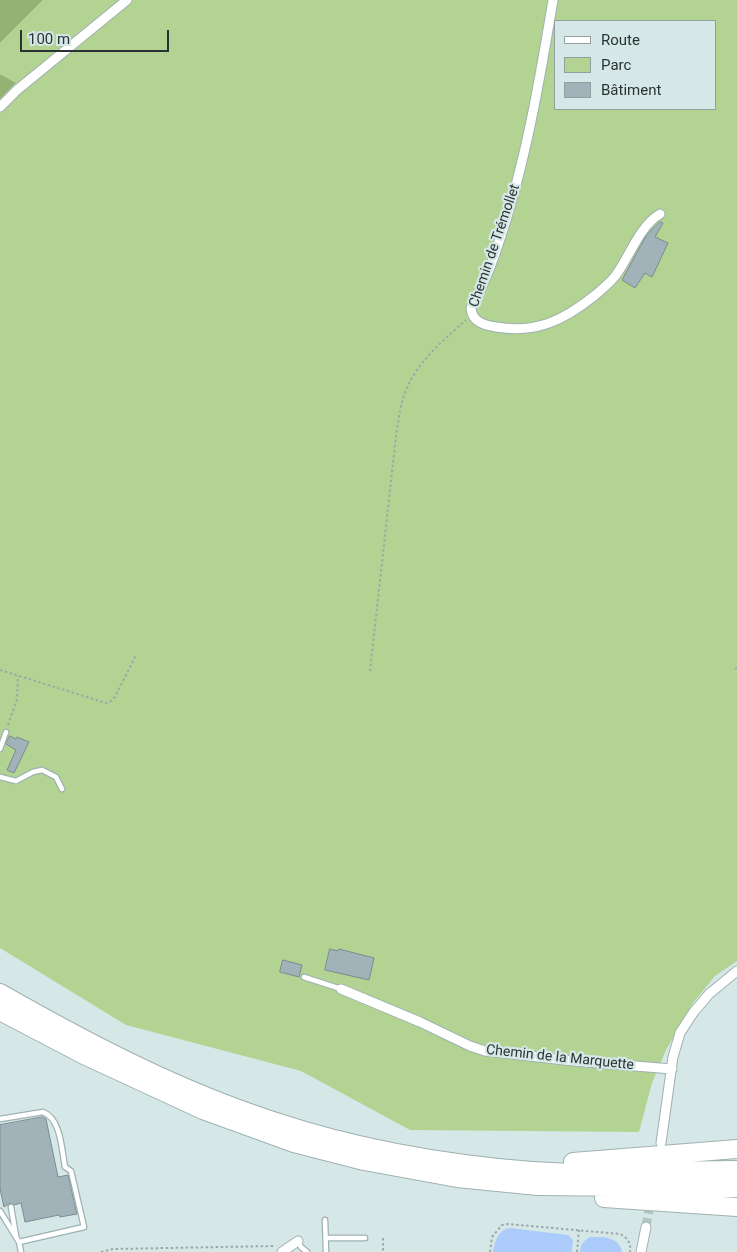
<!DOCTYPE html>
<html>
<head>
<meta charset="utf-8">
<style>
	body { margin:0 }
	#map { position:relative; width:737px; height:1252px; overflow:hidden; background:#d5e8e7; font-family:Roboto,sans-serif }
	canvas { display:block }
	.legend { position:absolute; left:554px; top:20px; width:162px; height:90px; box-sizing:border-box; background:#d5e8e7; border:1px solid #91a09f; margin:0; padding:6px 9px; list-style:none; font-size:15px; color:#2b3332 }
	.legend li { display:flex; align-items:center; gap:10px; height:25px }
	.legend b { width:25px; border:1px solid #91a09f }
	.scale { position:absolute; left:20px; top:30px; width:149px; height:22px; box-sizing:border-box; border:2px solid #2b3332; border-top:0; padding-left:6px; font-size:15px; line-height:18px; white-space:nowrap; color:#2b3332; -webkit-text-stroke:4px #d5e8e7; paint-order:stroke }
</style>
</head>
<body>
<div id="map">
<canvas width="737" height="1252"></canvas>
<ul class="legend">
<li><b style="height:6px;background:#fff"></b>Route</li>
<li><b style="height:14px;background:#b3d392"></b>Parc</li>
<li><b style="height:14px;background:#a2b2b9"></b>Bâtiment</li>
</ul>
<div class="scale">100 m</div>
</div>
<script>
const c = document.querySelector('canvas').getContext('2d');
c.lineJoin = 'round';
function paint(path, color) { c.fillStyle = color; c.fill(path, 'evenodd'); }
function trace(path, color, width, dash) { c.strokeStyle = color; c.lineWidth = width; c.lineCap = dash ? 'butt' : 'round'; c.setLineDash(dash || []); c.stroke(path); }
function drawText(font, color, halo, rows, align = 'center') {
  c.font = font + ' Roboto,sans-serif'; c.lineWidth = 4.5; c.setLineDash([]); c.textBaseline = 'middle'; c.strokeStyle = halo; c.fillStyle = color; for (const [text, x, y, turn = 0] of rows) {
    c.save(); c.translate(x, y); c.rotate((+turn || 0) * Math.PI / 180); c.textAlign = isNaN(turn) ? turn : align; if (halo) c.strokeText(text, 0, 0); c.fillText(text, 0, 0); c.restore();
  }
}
paint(new Path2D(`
	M43,0h694v961l-22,15 -22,27 -27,47 -14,33 -13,49 -229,-2 -109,-59 -175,-46 -126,-77v-849l16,-15 -16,-10v-31zM556,21h160v88h-160z`), '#b3d392');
paint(new Path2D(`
	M0,0h43l-43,43z
	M0,74l16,9 -16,16z`), '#94b373');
paint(new Path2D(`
	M510,1228l58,7 5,5 -1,12h-79c2,-11 5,-22 17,-24z
	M590,1237c13,0 29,-1 32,15h-42c0,-7 4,-12 10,-15z`), '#abcbfa');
const building = new Path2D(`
	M660,222l3,1 -8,14 13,6 -16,34 -7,-4 -10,15 -13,-8 24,-44z
	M10,736l6,3 1,-2 12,5 -15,31 -7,-3 9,-20 -10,-6z
	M330,949l8,2 1,-2 35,9 -5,22 -44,-10z
	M283,960l19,5 -3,12 -19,-5z
	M43,1117l3,2 12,58 10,-2 9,39 -17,3 -1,-2 -34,7 -4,-19 -7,2 -4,-2 -6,4 -4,-18v-64z`);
paint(building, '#a2b2b9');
trace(building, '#7b8b92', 1);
trace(new Path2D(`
	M646,1227l5,-29`), '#b3c4c3', 9, [9, 4.5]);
const service = new Path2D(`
	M0,749l6,-17
	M0,777l16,4 17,-9 9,-2 14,7 6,12
	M304,977l37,12
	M0,1119l43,-7c18,6 19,40 22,55l6,4 13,56 -65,15
	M11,1207l5,29
	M0,1211l19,31 2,10
	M325,1220l1,32
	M326,1238h39
	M298,1241l3,6 6,5`);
const minor = new Path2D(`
	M553,0c-15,91 -31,183 -64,270 -5,13 -12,26 -18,38 1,14 13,17 25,19 40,7 68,-7 98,-31 8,-7 18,-14 24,-24 13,-19 22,-46 42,-58
	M0,107l17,-17 110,-90
	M341,989l79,33 50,24 15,5 89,10 98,8
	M661,1143l12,-86 7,-24 13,-20 16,-19 28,-23
	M282,1252l16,-11
	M641,1252l5,-25`);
const motorway = new Path2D(`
	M0,993c88,50 177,97 273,128 84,28 171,43 259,50 68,5 137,-1 205,-1
	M0,1011l84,44 119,55 91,33 70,18 93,17 81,8 199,2
	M573,1162l164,-13
	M604,1198l133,9`);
trace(service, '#9fb2b1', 7);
trace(minor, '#9fb2b1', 11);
trace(motorway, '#9fb2b1', 20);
trace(new Path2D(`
	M735,669l2,-1
	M0,670l106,33 5,-2 4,-4 21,-42
	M370,671l26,-235c2,-11 3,-23 6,-34 9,-35 39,-60 64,-82
	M8,725l9,-26 1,-23
	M383,1238v14
	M101,1252l12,-3 162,-3
	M490,1252l2,-15 10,-12 6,-1 112,10c8,4 11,9 10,18
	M577,1252l2,-22`), '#9baaa9', 2, [2.5, 2.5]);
trace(service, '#fff', 4.5);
trace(minor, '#fff', 9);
trace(motorway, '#fff', 18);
drawText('14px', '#2b3332', '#d5e8e7', [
	["Chemin de Trémollet",495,246,-71],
	["Chemin de la Marquette",560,1058,6]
]);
</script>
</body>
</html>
